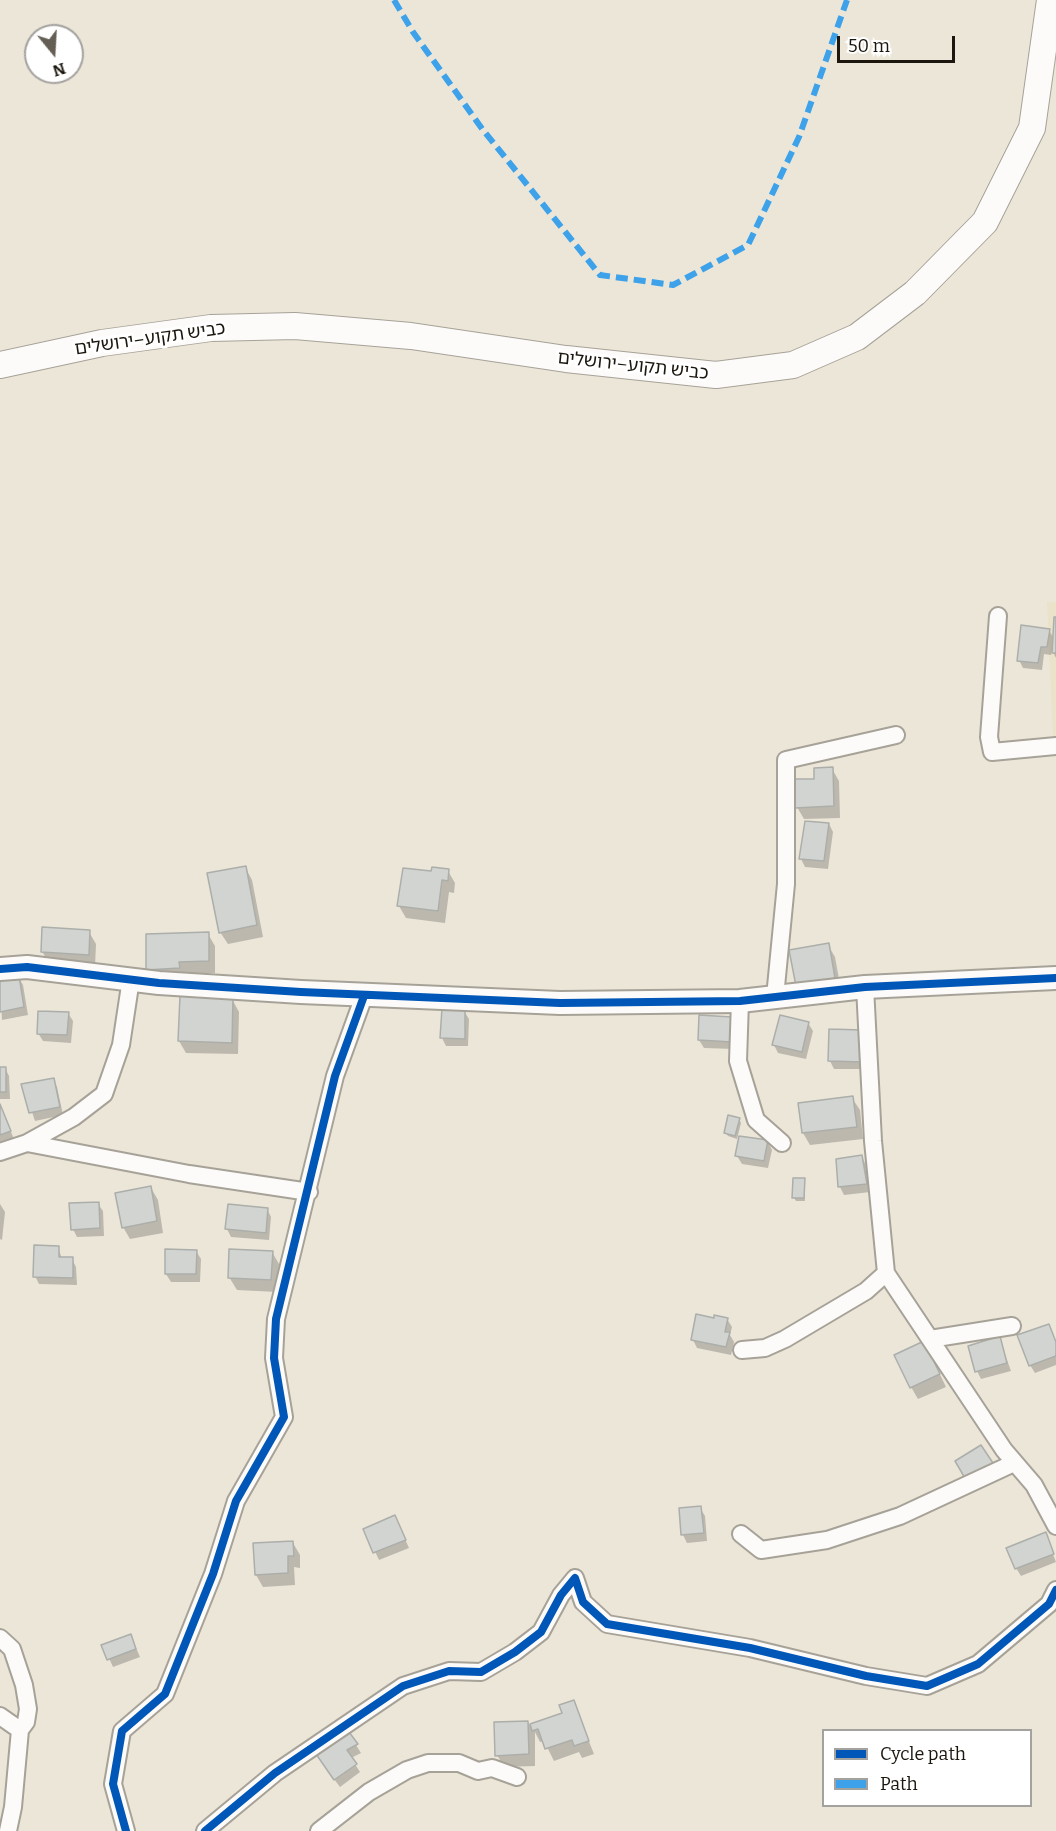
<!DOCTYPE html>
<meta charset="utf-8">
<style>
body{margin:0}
#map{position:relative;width:1056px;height:1831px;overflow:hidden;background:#ece6d9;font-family:Bitter,serif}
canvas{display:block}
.legend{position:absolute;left:822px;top:1729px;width:210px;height:78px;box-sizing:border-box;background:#fff;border:2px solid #a4a29f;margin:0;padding:8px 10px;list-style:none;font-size:18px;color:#1b170e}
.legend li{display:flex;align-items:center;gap:12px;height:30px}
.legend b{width:30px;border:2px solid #a4a29f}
.north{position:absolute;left:24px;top:24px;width:60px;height:60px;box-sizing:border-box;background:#fff;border:2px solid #a4a29f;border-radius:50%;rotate:162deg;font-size:16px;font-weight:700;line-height:24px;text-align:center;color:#1b170e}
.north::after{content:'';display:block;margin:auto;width:21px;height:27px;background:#645f55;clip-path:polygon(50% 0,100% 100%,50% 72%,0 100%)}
.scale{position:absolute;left:837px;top:36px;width:118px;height:27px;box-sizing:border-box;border:3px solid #1b170e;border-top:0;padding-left:8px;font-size:18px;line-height:21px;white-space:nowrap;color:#1b170e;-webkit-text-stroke:4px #fff;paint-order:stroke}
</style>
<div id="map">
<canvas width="1056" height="1831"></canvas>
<ul class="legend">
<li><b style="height:8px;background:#0057b8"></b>Cycle path</li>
<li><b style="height:8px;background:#3da2e9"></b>Path</li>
</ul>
<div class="north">N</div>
<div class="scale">50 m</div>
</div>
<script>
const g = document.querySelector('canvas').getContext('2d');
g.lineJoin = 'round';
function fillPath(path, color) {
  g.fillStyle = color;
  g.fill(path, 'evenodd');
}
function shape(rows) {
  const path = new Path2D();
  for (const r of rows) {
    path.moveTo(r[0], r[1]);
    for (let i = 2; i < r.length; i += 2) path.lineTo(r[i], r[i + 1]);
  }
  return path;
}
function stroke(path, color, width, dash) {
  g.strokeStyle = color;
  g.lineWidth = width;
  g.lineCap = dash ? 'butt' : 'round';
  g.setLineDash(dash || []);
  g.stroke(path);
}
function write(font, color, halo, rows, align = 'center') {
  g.font = font + ' Bitter,"Noto Sans Hebrew",serif';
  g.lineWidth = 6;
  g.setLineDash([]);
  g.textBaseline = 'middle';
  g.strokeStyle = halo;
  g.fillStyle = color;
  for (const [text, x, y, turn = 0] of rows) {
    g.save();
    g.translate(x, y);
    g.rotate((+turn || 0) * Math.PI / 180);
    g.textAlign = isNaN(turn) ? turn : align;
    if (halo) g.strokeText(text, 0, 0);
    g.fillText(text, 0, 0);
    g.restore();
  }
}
fillPath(shape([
 [1047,602,1056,602,1056,735,1053,736]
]), '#ebe2ca');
fillPath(shape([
 [1056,619,1056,658,1052,650,1051,655,1044,654,1042,670,1023,668,1019,660,1049,630,1054,639],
 [832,769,839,781,840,818,804,819,797,807,815,780],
 [829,824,833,832,828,869,805,867,801,859],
 [245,867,252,880,263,937,228,944,220,932],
 [448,871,455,883,454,893,449,892,445,923,406,918,399,906,432,873],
 [89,932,96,944,95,967,49,964,42,951],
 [208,934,215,946,215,973,185,974,155,982,148,970],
 [828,945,835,957,841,990,804,997],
 [19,978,23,985,28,1015,2,1020,0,981],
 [232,999,239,1012,238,1054,186,1053,179,1041],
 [464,1011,469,1019,468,1046,446,1046,442,1038],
 [68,1013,73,1021,71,1043,43,1041,38,1033],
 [731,1018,735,1049,704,1048,699,1040],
 [808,1023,813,1031,806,1059,778,1053,774,1045],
 [861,1031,866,1069,834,1069,830,1061],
 [0,1068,5,1068,9,1076,10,1099,0,1099],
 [53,1079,57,1087,63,1115,35,1121,23,1085],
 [852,1098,860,1110,863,1139,810,1145,803,1133],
 [0,1106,14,1139,0,1144],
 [739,1119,741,1123,737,1139,728,1136,726,1133],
 [768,1142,772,1150,768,1168,742,1164,737,1156],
 [862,1157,866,1165,870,1192,844,1195,840,1187],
 [804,1179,805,1201,796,1201,794,1198],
 [151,1188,158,1200,163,1233,130,1239,123,1227],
 [0,1204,5,1212,2,1240,0,1239],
 [98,1204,103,1211,104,1236,77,1237,73,1229],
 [267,1209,271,1217,269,1240,231,1237,227,1229],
 [58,1247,62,1259,72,1259,76,1267,77,1285,39,1284,35,1276],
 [196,1251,201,1259,200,1282,171,1282,166,1274],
 [272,1252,279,1264,277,1292,237,1290,229,1277],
 [727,1319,732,1327,730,1335,734,1342,731,1355,697,1348,693,1340,716,1320],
 [1049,1325,1056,1341,1056,1365,1035,1373,1030,1365],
 [999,1338,1011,1371,981,1379,977,1371],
 [931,1356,946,1387,918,1399,911,1387],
 [700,1508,705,1516,707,1541,687,1543,683,1535],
 [395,1517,409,1548,379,1560,365,1530],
 [1045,1534,1056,1562,1021,1576,1016,1568],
 [293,1543,300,1555,300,1568,294,1567,295,1585,263,1587,256,1575],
 [131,1636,140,1657,113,1667,103,1645],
 [573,1702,594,1754,582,1758,579,1752,554,1761,544,1741,540,1742,535,1732,535,1766,504,1767,497,1755,528,1722,529,1725,564,1714],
 [349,1734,361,1753,351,1758,360,1772,340,1787,322,1763]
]), '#0003');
const building = shape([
 [1054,617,1056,617,1056,653,1052,653,1054,617],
 [1021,625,1050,629,1047,647,1041,647,1038,663,1017,661,1021,625],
 [833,767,834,806,795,808,795,779,814,779,814,768,833,767],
 [805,821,829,823,824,861,799,859,805,821],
 [246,866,257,925,219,933,207,873,246,866],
 [432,867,449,869,448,881,442,880,438,911,397,906,403,868,431,871,432,867],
 [42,927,90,930,89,955,41,952,42,927],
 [209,932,209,961,179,962,180,968,146,970,146,934,209,932],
 [829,943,835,978,796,986,789,950,829,943],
 [19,976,24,1007,0,1012,0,980,19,976],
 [180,996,233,998,232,1043,178,1041,180,996],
 [442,1008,465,1010,465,1039,440,1038,442,1008],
 [38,1011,69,1012,67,1035,37,1034,38,1011],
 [699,1015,732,1017,732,1042,698,1040,699,1015],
 [780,1015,809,1022,802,1052,772,1045,780,1015],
 [829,1029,862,1030,862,1062,828,1061,829,1029],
 [0,1067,6,1067,6,1092,0,1092,0,1067],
 [54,1078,60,1107,29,1113,21,1084,54,1078],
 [853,1096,857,1127,802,1133,798,1103,853,1096],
 [0,1104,11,1131,0,1135,0,1104],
 [728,1115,740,1118,735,1136,724,1133,728,1115],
 [739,1136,768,1140,764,1161,735,1156,739,1136],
 [862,1155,867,1184,838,1187,836,1159,862,1155],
 [793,1178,805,1178,804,1198,792,1198,793,1178],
 [151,1186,157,1221,122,1228,115,1193,151,1186],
 [99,1202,100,1228,71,1230,69,1203,99,1202],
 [228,1204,268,1208,266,1233,225,1229,228,1204],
 [34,1245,59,1246,59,1257,73,1257,73,1278,33,1277,34,1245],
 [165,1249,197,1250,196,1274,165,1274,165,1249],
 [229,1249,273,1251,271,1280,228,1278,229,1249],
 [696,1314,714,1318,714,1315,728,1318,725,1332,730,1332,726,1347,691,1340,696,1314],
 [1049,1324,1056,1342,1056,1356,1029,1366,1017,1335,1049,1324],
 [1000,1336,1007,1363,975,1372,968,1346,1000,1336],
 [924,1341,940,1374,910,1388,894,1355,924,1341],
 [981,1445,993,1463,966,1480,955,1461,981,1445],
 [701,1506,704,1533,681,1535,679,1508,701,1506],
 [395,1515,406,1540,373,1553,363,1529,395,1515],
 [1046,1532,1054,1554,1015,1569,1006,1548,1046,1532],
 [293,1541,294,1556,288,1556,288,1573,255,1575,253,1543,293,1541],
 [131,1634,136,1649,107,1660,101,1645,131,1634],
 [574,1700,589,1741,574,1746,572,1740,545,1749,538,1729,532,1731,530,1724,562,1713,559,1705,574,1700],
 [528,1721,529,1754,495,1756,494,1722,528,1721],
 [349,1732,358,1744,347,1750,357,1764,334,1780,316,1754,349,1732]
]);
fillPath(building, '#d1d4d0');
stroke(building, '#acaeaa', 1.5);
const street = shape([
 [998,616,989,737,992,752,1056,746],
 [865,987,873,1141,886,1273,1004,1450,1034,1485,1056,1526],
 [775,997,786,884,786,760,896,735],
 [740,1001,738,1061,756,1120,782,1143],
 [27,1143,189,1174,309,1192],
 [0,1152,27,1143,74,1117,104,1094,121,1045,131,979],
 [930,1339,1012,1326],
 [742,1350,765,1348,785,1339,866,1291,886,1273],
 [741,1534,761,1550,827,1540,900,1516,1014,1463],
 [0,1638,12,1649,24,1685,28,1709,26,1722,20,1730],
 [0,1716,20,1730,13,1807,8,1831],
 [126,1831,113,1784,122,1731,165,1694,213,1574,236,1501,284,1417,274,1358,276,1319,335,1076,364,996],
 [205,1831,275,1773,403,1686,449,1671,481,1672,515,1652,541,1632,561,1595,575,1578,583,1602,607,1624,750,1648,866,1676,927,1686,978,1664,1049,1604,1056,1590],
 [319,1831,369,1792,407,1770,428,1763,459,1763,478,1771,492,1768,517,1777]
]);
const secondary = shape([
 [0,969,27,967,159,983,301,992,560,1003,740,1001,865,987,1056,978]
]);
const primary = shape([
 [0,365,102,343,211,328,295,326,411,336,566,359,716,375,793,365,857,337,915,293,985,222,1032,128,1050,0]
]);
stroke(street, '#a7a298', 20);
stroke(secondary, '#a7a298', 26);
stroke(primary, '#a7a298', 28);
stroke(street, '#fcfbf9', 16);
stroke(secondary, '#fcfbf9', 22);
stroke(primary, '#fcfbf9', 26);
stroke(shape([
 [394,0,413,32,483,130,600,275,673,285,748,245,799,137,847,0]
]), '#3da2e9', 6, [12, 6]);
stroke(shape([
 [0,969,27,967,159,983,301,992,560,1003,740,1001,865,987,1056,978],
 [126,1831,113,1784,122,1731,165,1694,213,1574,236,1501,284,1417,274,1358,276,1319,335,1076,364,996],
 [205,1831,275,1773,403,1686,449,1671,481,1672,515,1652,541,1632,561,1595,575,1578,583,1602,607,1624,750,1648,866,1676,927,1686,978,1664,1049,1604,1056,1590]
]), '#0057b8', 8);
write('18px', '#1b170e', '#fff', [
 ["כביש תקוע–ירושלים",150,339,-8],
 ["כביש תקוע–ירושלים",633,366,6]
]);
</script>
